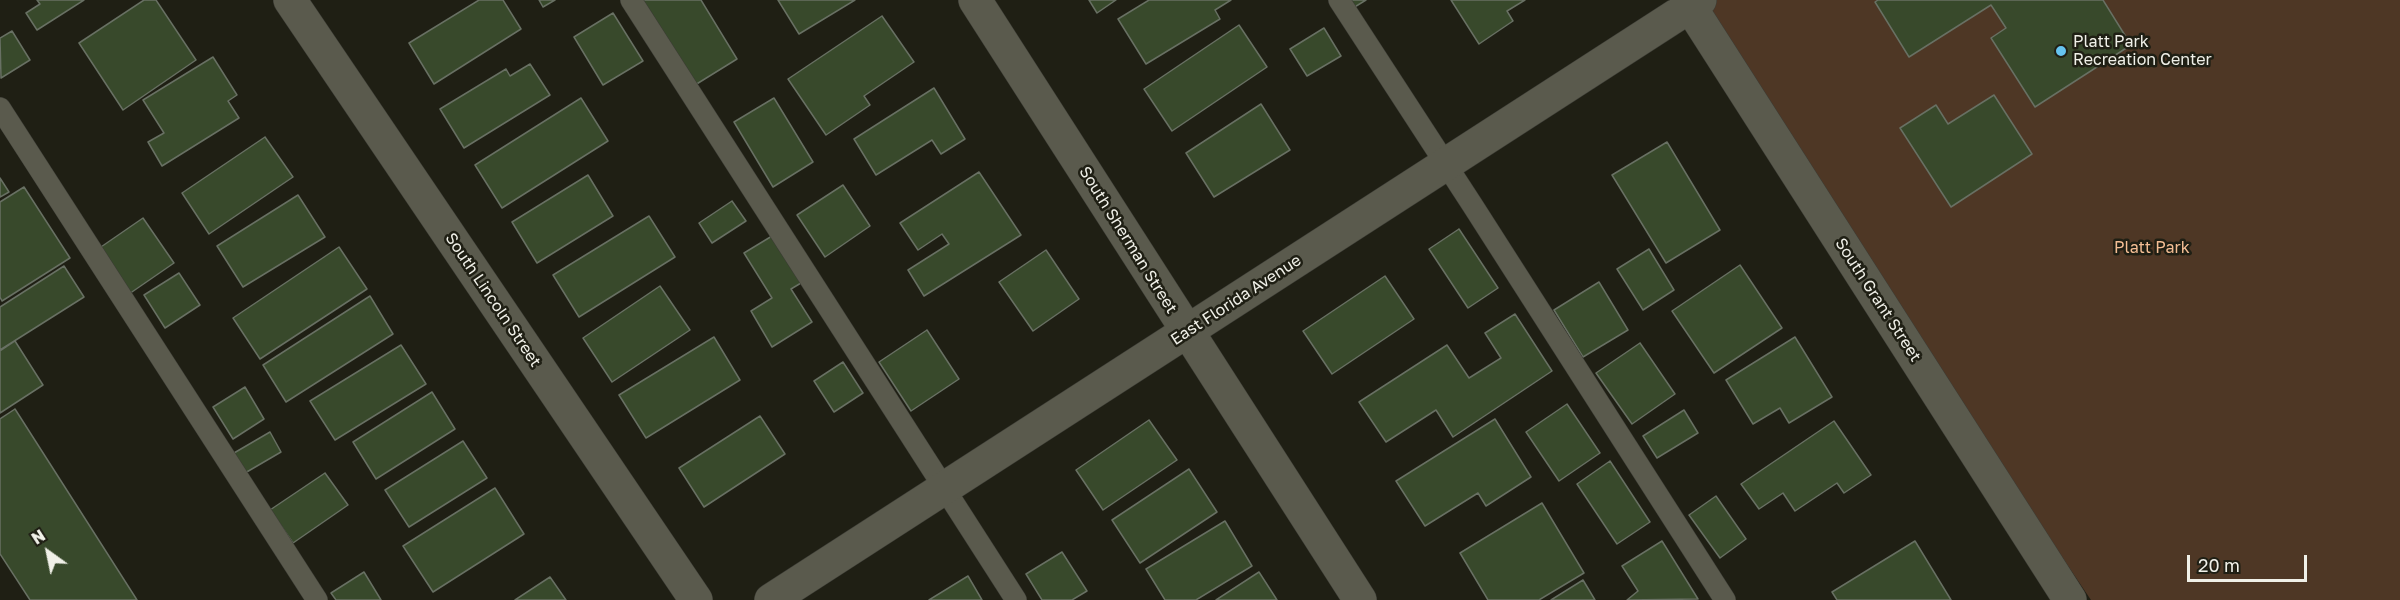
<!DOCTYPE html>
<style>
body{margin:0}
#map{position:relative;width:2400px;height:600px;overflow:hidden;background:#1f1f14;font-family:"Golos Text",sans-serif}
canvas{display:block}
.north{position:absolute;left:18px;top:522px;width:60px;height:60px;-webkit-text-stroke:4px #1f1f14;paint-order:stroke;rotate:327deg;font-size:16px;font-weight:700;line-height:24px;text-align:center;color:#f0f0e8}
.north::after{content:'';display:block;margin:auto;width:21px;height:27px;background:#f0f0e8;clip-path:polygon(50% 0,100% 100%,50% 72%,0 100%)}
.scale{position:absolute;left:2187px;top:555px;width:120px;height:27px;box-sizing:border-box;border:3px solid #f0f0e8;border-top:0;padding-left:8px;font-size:18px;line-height:21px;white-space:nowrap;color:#f0f0e8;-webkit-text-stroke:4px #1f1f14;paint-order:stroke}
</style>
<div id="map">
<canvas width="2400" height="600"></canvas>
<div class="north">N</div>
<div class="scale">20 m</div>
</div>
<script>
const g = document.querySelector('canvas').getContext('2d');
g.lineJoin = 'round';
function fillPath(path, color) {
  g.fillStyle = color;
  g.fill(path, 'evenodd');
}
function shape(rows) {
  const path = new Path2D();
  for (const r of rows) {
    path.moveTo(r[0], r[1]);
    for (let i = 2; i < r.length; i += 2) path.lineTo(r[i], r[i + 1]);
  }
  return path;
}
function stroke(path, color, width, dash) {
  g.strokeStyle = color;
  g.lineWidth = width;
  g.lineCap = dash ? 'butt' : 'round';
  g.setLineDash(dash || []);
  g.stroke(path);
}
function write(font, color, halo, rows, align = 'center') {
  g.font = font + ' "Golos Text",sans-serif';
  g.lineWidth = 5;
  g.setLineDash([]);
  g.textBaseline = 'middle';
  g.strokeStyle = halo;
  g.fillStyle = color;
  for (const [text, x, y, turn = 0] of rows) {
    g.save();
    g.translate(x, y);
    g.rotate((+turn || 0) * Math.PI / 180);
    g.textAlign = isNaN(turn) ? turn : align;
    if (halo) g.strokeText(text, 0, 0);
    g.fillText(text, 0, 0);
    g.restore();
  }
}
fillPath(shape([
 [1700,0,2400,0,2400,600,2091,600,1690,7]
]), '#4e3725');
const building = shape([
 [37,0,84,0,37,30,26,13,40,4,37,0],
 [144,0,156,0,196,60,123,110,79,43,144,0],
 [479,0,503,0,521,29,434,84,409,43,479,0],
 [539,0,555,0,543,7,539,0],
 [642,0,701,0,737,59,695,85,642,0],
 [778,0,855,0,799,34,778,0],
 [1089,0,1116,0,1097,13,1089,0],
 [1149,0,1231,0,1215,10,1220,19,1146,64,1118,19,1149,0],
 [1348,0,1366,0,1353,8,1348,0],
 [1451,0,1525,0,1507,11,1513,21,1479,44,1451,0],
 [1878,0,2103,0,2131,45,2035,107,1991,38,2006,28,1991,5,1909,57,1875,2,1878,0],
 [613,13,643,61,603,85,574,37,613,13],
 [882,16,914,62,864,96,870,105,826,135,788,79,882,16],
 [1239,25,1267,67,1172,131,1144,89,1239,25],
 [1324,28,1341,56,1307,76,1290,49,1324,28],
 [12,31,30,60,1,78,0,38,12,31],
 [213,57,237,95,228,101,239,118,162,166,148,142,164,133,143,100,213,57],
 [530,64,550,95,464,148,440,109,506,69,510,76,530,64],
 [934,88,965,139,941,154,932,140,876,175,854,139,934,88],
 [1994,95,2032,154,1951,207,1900,128,1936,105,1948,124,1994,95],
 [581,98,608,141,502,208,475,165,581,98],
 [774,98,813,162,773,187,734,122,774,98],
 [1261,104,1290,150,1214,197,1186,153,1261,104],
 [265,137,293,177,209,234,182,193,265,137],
 [1667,142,1720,230,1666,263,1612,175,1667,142],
 [979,172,1021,235,924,296,908,270,949,244,942,234,918,250,900,223,979,172],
 [588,175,613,216,537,263,512,222,588,175],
 [0,178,9,192,0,197,0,178],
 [843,185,870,226,825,257,797,215,843,185],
 [24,187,70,258,2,301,0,297,0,202,24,187],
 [298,195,325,237,243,287,217,246,298,195],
 [732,201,746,221,712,243,699,223,732,201],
 [649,216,675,257,579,317,553,275,649,216],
 [143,218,174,263,129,294,98,249,143,218],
 [1459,229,1498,288,1468,308,1429,249,1459,229],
 [772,236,801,283,791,289,812,322,772,347,751,311,772,298,744,253,772,236],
 [339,247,367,289,260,359,233,318,339,247],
 [1649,249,1674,290,1643,310,1617,269,1649,249],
 [1046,250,1079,299,1033,331,999,282,1046,250],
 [1740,265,1782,328,1714,373,1672,311,1740,265],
 [64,266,84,297,0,350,0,307,64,266],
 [179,273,200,305,165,328,144,295,179,273],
 [1385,276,1414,319,1332,374,1303,331,1385,276],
 [1599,282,1628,330,1583,357,1554,310,1599,282],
 [660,286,690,330,612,382,583,338,660,286],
 [370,296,393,334,286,402,263,365,370,296],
 [1515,314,1552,371,1453,437,1436,410,1386,442,1359,402,1447,345,1469,378,1501,358,1485,333,1515,314],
 [927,330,959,379,911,411,879,362,927,330],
 [714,337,740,380,646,438,619,395,714,337],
 [1795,337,1832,397,1789,423,1780,408,1753,424,1726,380,1795,337],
 [15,341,43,385,0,413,0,351,15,341],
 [1640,343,1675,394,1632,424,1596,373,1640,343],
 [401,345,426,384,335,440,310,401,401,345],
 [843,362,863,393,834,412,814,381,843,362],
 [245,387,264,419,233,439,213,407,245,387],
 [432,392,455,429,376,479,353,442,432,392],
 [1567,404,1600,453,1559,481,1526,432,1567,404],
 [15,409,137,600,30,600,0,554,0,419,15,409],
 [1684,410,1698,433,1657,458,1643,436,1684,410],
 [760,416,785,454,704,507,679,468,760,416],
 [1495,419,1531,477,1486,506,1478,493,1425,526,1396,481,1495,419],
 [1149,420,1177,460,1103,510,1076,470,1149,420],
 [1834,421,1871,475,1844,493,1837,483,1795,511,1783,493,1759,509,1741,484,1834,421],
 [270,432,281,452,245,473,234,453,270,432],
 [463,441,487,478,409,527,385,490,463,441],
 [1610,461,1650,522,1617,544,1577,484,1610,461],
 [1189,469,1217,512,1140,563,1112,520,1189,469],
 [325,473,348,505,293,543,270,510,325,473],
 [495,488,524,534,433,592,403,546,495,488],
 [1716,496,1746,539,1720,558,1689,515,1716,496],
 [1542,503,1584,573,1539,600,1488,600,1460,553,1542,503],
 [1225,521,1252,566,1196,600,1165,600,1146,569,1225,521],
 [1662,541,1698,599,1627,600,1638,591,1622,566,1662,541],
 [1915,541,1951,600,1837,600,1832,592,1915,541],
 [1062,552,1087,591,1072,600,1042,600,1026,574,1062,552],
 [364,572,381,600,336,600,331,593,364,572],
 [1259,572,1277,600,1216,600,1259,572],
 [968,576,982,600,929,600,968,576],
 [550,577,566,600,515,600,550,577],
 [1583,580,1595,600,1551,600,1583,580]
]);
fillPath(building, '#38492b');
stroke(building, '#687063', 1.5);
const service = shape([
 [631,0,1016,600],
 [1339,0,1473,206,1725,600],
 [0,108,317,600]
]);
const minor = shape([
 [290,0,696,600],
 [975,0,1360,600],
 [1686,0,2070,600],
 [771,600,1700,0]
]);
stroke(service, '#3c3c35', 22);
stroke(minor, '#3c3c35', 34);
stroke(service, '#5a5a4d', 21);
stroke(minor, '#5a5a4d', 33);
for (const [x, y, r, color] of [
 [2061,51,6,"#66c4ef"]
]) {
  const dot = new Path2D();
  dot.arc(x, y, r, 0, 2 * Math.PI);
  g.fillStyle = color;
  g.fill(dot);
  stroke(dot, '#1f1f14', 2);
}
write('16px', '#f0f0e8', '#1f1f14', [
 ["Platt Park",2073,42],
 ["Recreation Center",2073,60]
], 'left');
write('16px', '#f0f0e8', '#1f1f14', [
 ["South Sherman Street",1128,240,58],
 ["South Lincoln Street",493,300,56],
 ["East Florida Avenue",1236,300,-33],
 ["South Grant Street",1878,300,57]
]);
write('16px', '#f4be94', '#1f1f14', [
 ["Platt Park",2152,248]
]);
</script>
